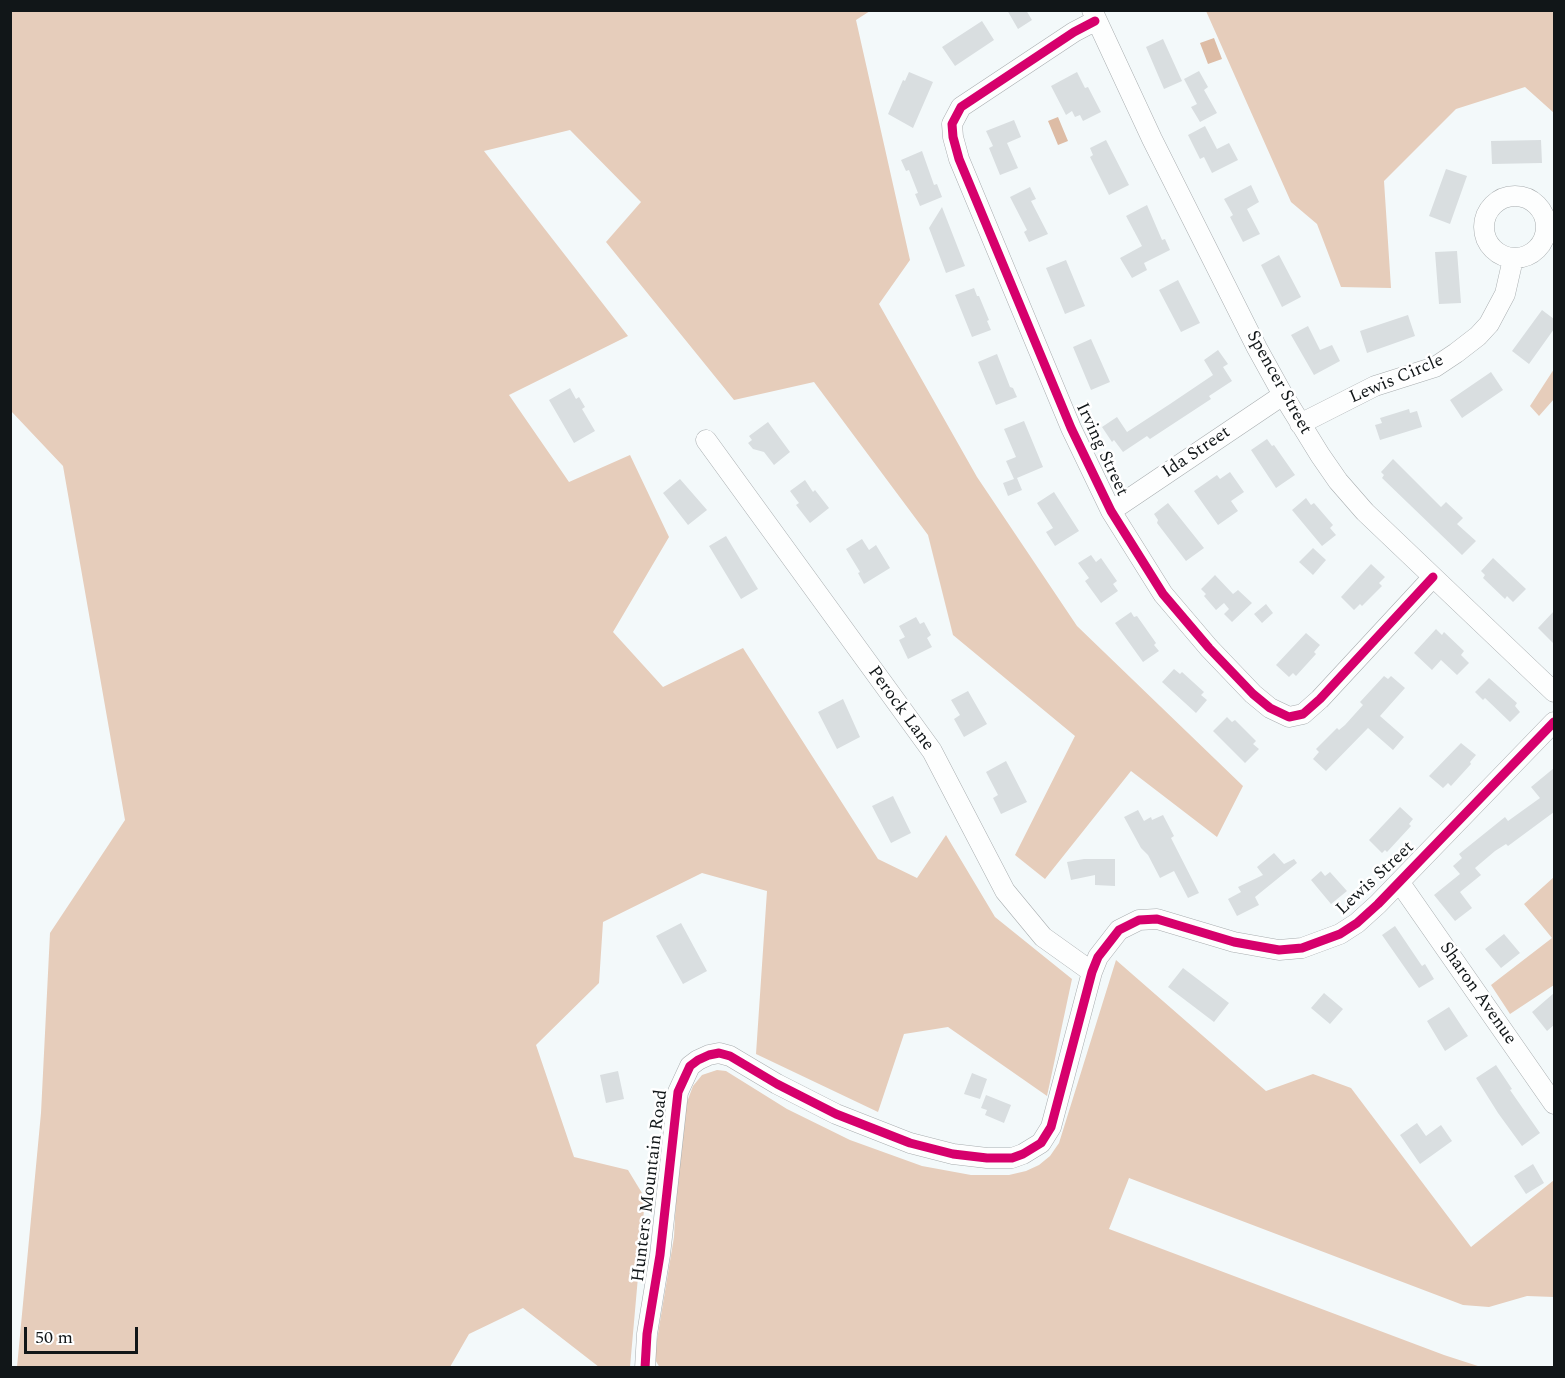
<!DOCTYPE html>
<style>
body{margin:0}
#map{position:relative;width:1565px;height:1378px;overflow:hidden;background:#f3f9fa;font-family:Spectral,serif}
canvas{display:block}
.frame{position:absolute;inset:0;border:12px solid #111618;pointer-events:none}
.scale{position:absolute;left:24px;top:1327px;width:114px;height:27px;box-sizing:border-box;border:3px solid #111618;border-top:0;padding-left:8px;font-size:18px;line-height:21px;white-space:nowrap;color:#111618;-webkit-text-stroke:4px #fff;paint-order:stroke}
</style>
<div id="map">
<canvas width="1565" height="1378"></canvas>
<div class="frame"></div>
<div class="scale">50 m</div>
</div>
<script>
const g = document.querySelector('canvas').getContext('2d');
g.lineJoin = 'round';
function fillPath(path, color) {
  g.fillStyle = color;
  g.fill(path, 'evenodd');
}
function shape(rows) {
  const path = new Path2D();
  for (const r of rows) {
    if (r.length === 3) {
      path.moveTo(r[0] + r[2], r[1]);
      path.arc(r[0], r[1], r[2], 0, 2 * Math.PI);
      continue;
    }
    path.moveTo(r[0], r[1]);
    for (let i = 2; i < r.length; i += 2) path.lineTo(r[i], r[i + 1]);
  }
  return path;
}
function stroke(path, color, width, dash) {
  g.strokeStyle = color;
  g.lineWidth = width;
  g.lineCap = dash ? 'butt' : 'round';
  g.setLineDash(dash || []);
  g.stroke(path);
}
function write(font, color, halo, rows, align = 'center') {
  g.font = font + ' Spectral,serif';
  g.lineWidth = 5;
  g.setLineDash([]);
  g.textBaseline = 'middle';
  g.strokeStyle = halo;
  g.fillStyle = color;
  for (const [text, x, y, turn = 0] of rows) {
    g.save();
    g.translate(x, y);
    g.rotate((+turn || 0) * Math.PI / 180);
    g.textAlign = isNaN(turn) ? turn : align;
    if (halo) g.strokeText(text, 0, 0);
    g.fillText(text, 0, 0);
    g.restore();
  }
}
fillPath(shape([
 [11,10,870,11,856,20,910,260,879,304,977,477,1077,626,1243,786,1217,837,1131,771,1045,879,1015,855,1075,736,953,635,928,535,814,382,734,400,606,242,641,202,570,130,484,151,628,336,509,395,569,482,630,455,669,537,613,632,663,687,743,648,878,859,917,878,946,835,995,917,1072,979,1047,1096,948,1027,904,1034,878,1112,756,1054,767,891,702,873,603,922,599,983,536,1045,574,1157,628,1170,645,1198,630,1367,599,1367,523,1308,469,1334,450,1367,17,1367,41,1113,50,933,125,820,63,466,11,411],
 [1206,11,1554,11,1554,113,1525,87,1456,109,1384,181,1391,288,1341,287,1317,224,1291,202],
 [1554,369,1554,399,1539,416,1530,406],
 [1554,877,1554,985,1510,1014,1491,985,1552,938,1524,904],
 [1116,960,1266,1091,1313,1074,1351,1088,1471,1247,1554,1180,1554,1297,1527,1296,1489,1307,1463,1305,1129,1178,1109,1229,1444,1355,1481,1367,660,1368,654,1358,674,1237,678,1159,687,1102,693,1086,702,1075,717,1070,726,1071,787,1109,850,1140,922,1166,971,1175,1009,1175,1026,1171,1039,1165,1050,1156,1059,1143]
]), '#e6cdbb');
fillPath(shape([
 [1214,38,1222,59,1208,64,1200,43],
 [1058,117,1068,141,1058,145,1048,121]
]), '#ddbca5');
fillPath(shape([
 [1007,10,1026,10,1032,20,1018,29],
 [982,21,994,40,955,66,942,47],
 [1163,39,1182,81,1164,89,1146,47],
 [1199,71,1208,87,1204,90,1217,113,1200,122,1191,107,1197,104,1184,79],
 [909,72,933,82,913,128,888,114,903,80,905,81],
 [1077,72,1085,88,1088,87,1101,112,1083,121,1080,115,1075,117,1072,111,1066,115,1051,86],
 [1014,120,1021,137,1007,143,1018,168,1000,175,989,148,993,146,986,131],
 [1205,126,1217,149,1229,143,1238,160,1212,173,1204,157,1200,159,1188,135],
 [1106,140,1129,185,1109,195,1090,157,1093,155,1090,148],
 [1541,140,1542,163,1492,164,1491,141],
 [922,151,934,185,937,184,942,197,920,206,915,194,918,193,909,170,906,171,901,160],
 [1446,169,1467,176,1450,224,1429,216],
 [1251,185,1259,202,1247,209,1260,234,1243,242,1230,217,1233,215,1224,199],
 [1030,187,1036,199,1031,201,1048,234,1029,242,1024,232,1027,230,1010,197],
 [1147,205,1162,240,1165,239,1170,250,1144,263,1147,270,1132,278,1120,258,1142,246,1126,216],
 [942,207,965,266,946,273,929,228],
 [1457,251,1461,303,1439,304,1435,252],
 [1279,255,1301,297,1282,307,1261,265],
 [1066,260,1085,306,1065,314,1046,268],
 [1178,280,1200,323,1181,332,1159,290],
 [974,288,977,296,979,296,989,320,987,321,991,330,972,337,955,295],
 [1542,310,1554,319,1554,329,1529,364,1512,351],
 [1408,315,1415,336,1367,353,1360,331],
 [1308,326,1320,350,1332,345,1340,361,1314,375,1291,335],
 [1091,339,1110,382,1091,390,1073,347],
 [1218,350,1228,364,1223,367,1232,381,1209,396,1211,399,1150,439,1147,436,1123,452,1114,440,1112,442,1102,427,1117,417,1127,432,1170,404,1213,375,1204,360],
 [997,354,1010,387,1013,388,1017,397,996,405,978,362],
 [1491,372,1503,390,1462,418,1450,400],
 [570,388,576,399,579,397,585,407,582,409,595,431,574,443,549,400],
 [1409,409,1410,413,1417,411,1422,427,1380,440,1375,425,1382,423,1380,418],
 [1024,421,1043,467,1017,478,1022,490,1008,496,1003,483,1014,479,1006,461,1016,457,1004,429],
 [768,422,790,452,774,465,764,452,753,449,748,443,752,440,749,436],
 [1267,439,1272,446,1274,445,1295,475,1276,488,1251,450],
 [1393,459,1441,507,1446,502,1463,518,1457,524,1476,541,1462,555,1382,478,1384,475,1381,472],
 [1230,472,1244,492,1231,501,1238,511,1218,525,1194,491,1217,475,1220,479],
 [680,479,707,510,688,525,663,493],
 [805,480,813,492,815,490,829,508,810,523,796,505,799,503,790,491],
 [1054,492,1079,531,1055,546,1046,532,1053,528,1037,503],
 [1306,498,1311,505,1314,503,1333,525,1330,528,1336,535,1322,546,1292,510],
 [1168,503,1204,548,1186,561,1157,523,1158,520,1154,514],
 [726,536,758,589,741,599,709,546],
 [862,539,869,550,876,545,890,568,864,584,858,573,860,572,846,549],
 [1313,548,1326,560,1313,575,1299,562],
 [1091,555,1096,562,1101,558,1117,581,1113,584,1118,591,1101,603,1085,581,1089,578,1078,563],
 [1493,558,1526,589,1513,602,1507,596,1505,599,1483,578,1485,575,1481,571],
 [1371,564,1385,577,1379,583,1382,586,1362,606,1360,604,1354,610,1341,597],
 [1215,575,1233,594,1238,590,1252,603,1232,622,1224,614,1229,609,1224,603,1216,610,1204,596,1206,594,1201,589],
 [1266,604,1273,613,1262,623,1254,614],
 [1554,611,1554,644,1538,628],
 [1131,612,1134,617,1137,616,1156,643,1154,645,1159,651,1143,662,1115,623],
 [916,617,920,624,924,622,931,635,927,638,932,647,908,659,899,640,905,637,899,626],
 [1436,629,1442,635,1444,632,1464,651,1461,655,1469,663,1457,675,1441,660,1432,670,1414,653],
 [1306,633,1320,645,1314,652,1316,654,1296,676,1293,673,1289,677,1276,665],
 [1174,669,1180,674,1182,672,1204,692,1201,695,1207,700,1196,713,1162,682],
 [1384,676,1388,679,1391,676,1405,688,1380,716,1404,737,1393,750,1368,728,1326,771,1313,759,1319,752,1316,749,1337,728,1339,730,1345,725,1363,705,1360,702],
 [1489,678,1517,703,1515,706,1520,712,1510,722,1485,698,1483,700,1475,692],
 [968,691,987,724,964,737,954,719,960,715,951,700],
 [843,699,860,737,837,749,818,712],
 [1227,717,1232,722,1235,720,1256,741,1253,744,1259,749,1245,763,1213,731],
 [1461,743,1476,755,1470,762,1471,764,1451,786,1448,783,1443,788,1429,776],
 [1006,761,1027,802,1001,814,993,798,998,795,986,772],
 [1554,768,1554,812,1508,846,1506,844,1495,851,1475,868,1481,875,1460,892,1472,908,1455,921,1434,895,1460,874,1453,866,1462,858,1459,854,1505,817,1508,821,1540,798,1531,787],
 [893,796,911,833,891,843,872,806],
 [1400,807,1413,819,1409,824,1411,826,1387,852,1385,850,1382,853,1369,840],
 [1138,810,1144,821,1151,817,1152,820,1163,815,1174,836,1171,838,1199,893,1188,898,1174,871,1160,878,1148,855,1141,848,1124,817],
 [1274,853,1284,864,1294,859,1297,863,1255,897,1259,905,1237,916,1228,899,1241,892,1238,887,1263,875,1257,867],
 [1084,859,1115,859,1115,886,1095,885,1095,875,1071,880,1067,862],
 [1321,871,1325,876,1330,872,1347,891,1331,904,1311,880],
 [681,923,707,971,683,984,656,936],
 [1395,926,1422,966,1425,964,1434,979,1419,988,1382,935],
 [1504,934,1520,953,1501,968,1485,949],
 [1183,968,1229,1003,1214,1022,1168,987],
 [1324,993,1343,1009,1330,1024,1311,1008],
 [1554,993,1554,1025,1547,1031,1532,1012],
 [1449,1007,1468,1036,1445,1051,1427,1021],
 [1496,1065,1512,1089,1510,1090,1540,1133,1522,1146,1498,1113,1476,1078],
 [618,1071,624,1099,606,1103,600,1075],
 [972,1073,987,1079,980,1099,964,1094],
 [986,1095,1011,1105,1004,1123,985,1115,987,1110,981,1108],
 [1417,1123,1426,1136,1441,1125,1452,1141,1420,1164,1400,1135],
 [1533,1164,1544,1183,1526,1194,1514,1176]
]), '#d9dee0');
const minor = shape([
 [1092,10,1152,139,1257,348,1283,395,1320,455,1338,481,1365,512,1554,692],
 [1095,21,1074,32,961,107,952,124,953,137,959,159,1071,428,1111,511,1163,594,1209,648,1253,694,1270,708,1289,717,1303,714,1320,699,1433,577],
 [1515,227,31],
 [1300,424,1375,386,1435,367,1456,353,1478,336,1489,324,1505,294,1513,259],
 [706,440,932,751,1005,891,1043,937,1092,972],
 [1111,511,1283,395],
 [1400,883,1554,1104],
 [645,1368,647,1334,660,1255,678,1092,690,1066,698,1060,709,1055,719,1053,730,1056,777,1084,836,1114,910,1143,953,1154,987,1158,1012,1158,1023,1154,1041,1143,1051,1127,1092,972,1098,957,1119,930,1139,920,1157,919,1234,942,1279,950,1302,948,1340,934,1357,923,1378,904,1554,722]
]);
stroke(minor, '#a8adaf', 21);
stroke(minor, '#fdfefe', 20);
stroke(shape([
 [1095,21,1074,32,961,107,952,124,953,137,959,159,1071,428,1111,511,1163,594,1209,648,1253,694,1270,708,1289,717,1303,714,1320,699,1433,577],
 [645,1368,647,1334,660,1255,678,1092,690,1066,698,1060,709,1055,719,1053,730,1056,777,1084,836,1114,910,1143,953,1154,987,1158,1012,1158,1023,1154,1041,1143,1051,1127,1092,972,1098,957,1119,930,1139,920,1157,919,1234,942,1279,950,1302,948,1340,934,1357,923,1378,904,1554,722]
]), '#d6006c', 9);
write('18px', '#111618', '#fff', [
 ["Lewis Circle",1397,380,-23],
 ["Spencer Street",1278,383,61],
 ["Irving Street",1101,450,65],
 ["Ida Street",1197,453,-34],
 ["Perock Lane",900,709,54],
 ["Lewis Street",1376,879,-43],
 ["Sharon Avenue",1477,994,55],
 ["Hunters Mountain Road",651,1186,-83]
]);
</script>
